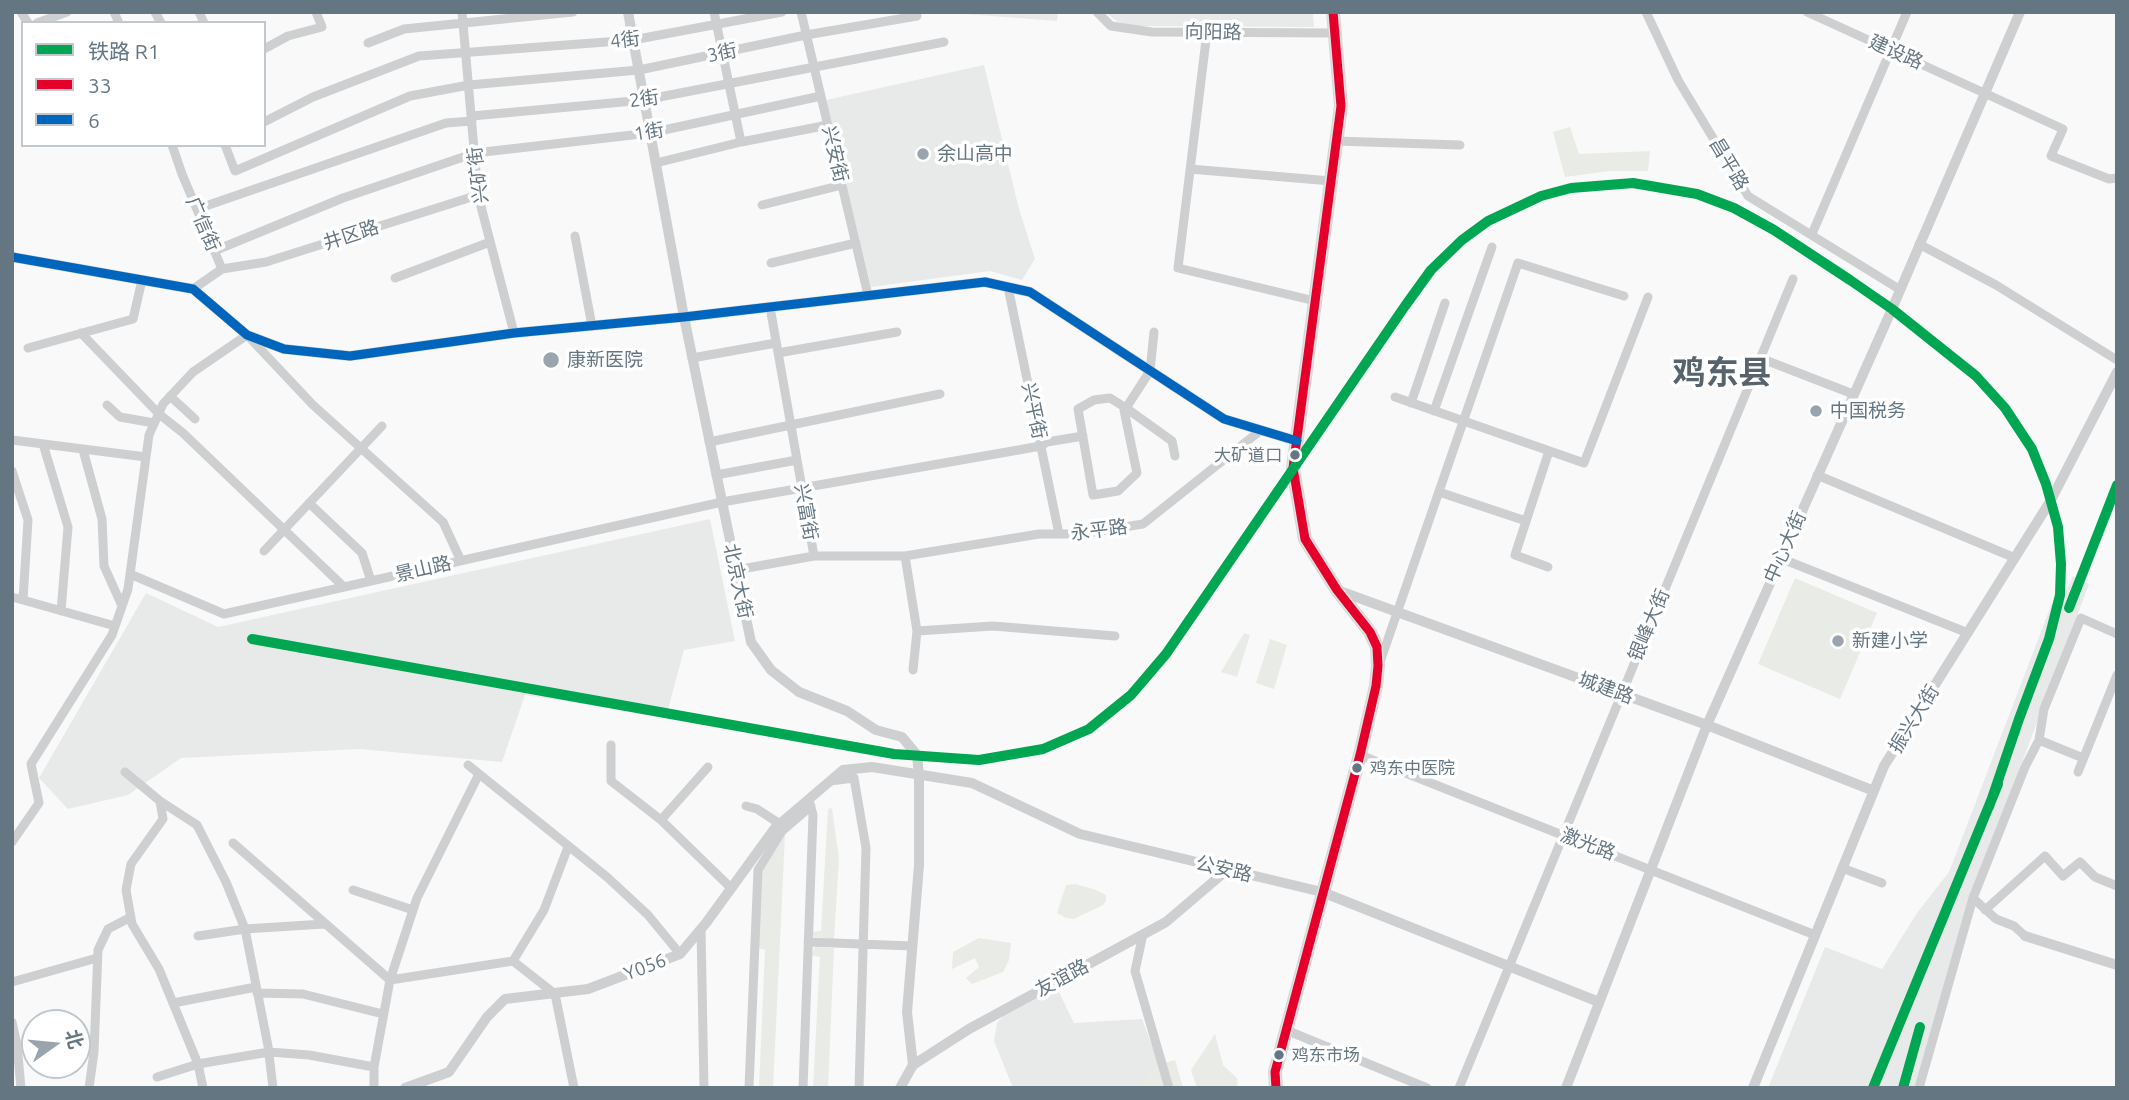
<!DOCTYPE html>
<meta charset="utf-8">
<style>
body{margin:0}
#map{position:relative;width:2129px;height:1100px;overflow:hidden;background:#f9f9f9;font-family:Ubuntu,"Noto Sans SC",sans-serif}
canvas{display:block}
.frame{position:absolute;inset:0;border:14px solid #657683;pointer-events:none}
.legend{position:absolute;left:21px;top:21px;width:245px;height:126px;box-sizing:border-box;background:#fff;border:2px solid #c1c8cd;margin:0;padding:9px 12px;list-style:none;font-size:21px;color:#657683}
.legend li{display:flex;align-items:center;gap:14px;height:35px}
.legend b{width:35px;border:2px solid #c1c8cd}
.north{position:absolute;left:21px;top:1009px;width:70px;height:70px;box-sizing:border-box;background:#fff;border:2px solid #c1c8cd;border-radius:50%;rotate:75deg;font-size:19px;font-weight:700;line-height:28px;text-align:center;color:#657683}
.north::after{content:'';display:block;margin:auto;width:24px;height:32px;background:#99a4ac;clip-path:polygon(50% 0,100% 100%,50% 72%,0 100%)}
</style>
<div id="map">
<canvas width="2129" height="1100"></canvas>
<div class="frame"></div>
<ul class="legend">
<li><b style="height:9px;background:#00a651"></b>铁路 R1</li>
<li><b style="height:9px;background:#e4002b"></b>33</li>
<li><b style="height:9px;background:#0065bd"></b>6</li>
</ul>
<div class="north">北</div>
</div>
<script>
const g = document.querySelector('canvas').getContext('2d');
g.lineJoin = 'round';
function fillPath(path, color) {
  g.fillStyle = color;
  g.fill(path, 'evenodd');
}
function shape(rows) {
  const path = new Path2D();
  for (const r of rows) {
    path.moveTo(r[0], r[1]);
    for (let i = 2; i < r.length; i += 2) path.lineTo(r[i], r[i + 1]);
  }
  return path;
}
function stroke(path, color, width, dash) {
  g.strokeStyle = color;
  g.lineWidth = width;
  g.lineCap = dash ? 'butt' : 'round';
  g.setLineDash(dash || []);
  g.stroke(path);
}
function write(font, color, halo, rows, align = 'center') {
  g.font = font + ' Ubuntu,"Noto Sans SC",sans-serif';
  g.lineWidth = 7;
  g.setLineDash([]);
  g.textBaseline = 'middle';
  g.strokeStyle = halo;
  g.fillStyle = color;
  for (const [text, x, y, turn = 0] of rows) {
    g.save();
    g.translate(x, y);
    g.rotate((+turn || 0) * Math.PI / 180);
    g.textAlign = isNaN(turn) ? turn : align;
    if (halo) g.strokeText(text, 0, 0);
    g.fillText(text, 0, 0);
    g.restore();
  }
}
fillPath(shape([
 [939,12,1058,12,1057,21],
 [1105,12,1313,12,1314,27,1134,26,1118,22],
 [984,65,1019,209,1035,259,1022,280,990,271,871,287,826,100],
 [710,519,735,641,684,650,666,717,525,695,502,762,359,749,181,758,128,795,68,809,39,778,146,593,218,627],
 [2073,576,2089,584,1961,925,1918,1088,1768,1088,1825,947,1882,969,1917,913,1949,872,2052,603,2064,596],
 [1056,986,1074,1023,1142,1019,1168,1088,1013,1088,994,1041,997,1023,1006,1013]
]), '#e8e9e9');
fillPath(shape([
 [1570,127,1579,154,1650,151,1648,171,1609,171,1565,177,1553,132],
 [1795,578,1877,613,1840,699,1758,664],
 [1244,633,1250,635,1237,677,1221,672],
 [1270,639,1287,645,1274,689,1256,683],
 [832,808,839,859,834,939,814,937,812,932,821,931,828,809],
 [785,834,773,1088,759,1088,765,950,757,948,760,870],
 [1075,884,1096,890,1106,895,1106,901,1103,905,1074,919,1066,918,1057,913,1066,885],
 [979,938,1011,943,1009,960,1003,972,972,984,966,978,979,967,975,958,952,969,953,952],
 [815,947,834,948,828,1088,813,1088,820,957,811,955],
 [1215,1034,1223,1065,1237,1078,1238,1088,1197,1088,1191,1070],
 [1175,1060,1183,1088,1131,1088,1144,1080,1154,1066]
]), '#e8ebe6');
const secondary = shape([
 [1276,1088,1275,1072,1360,755,1376,686,1378,666,1377,647,1370,632,1337,590,1305,539,1293,468,1341,106,1333,12]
]);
stroke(secondary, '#d5d6d7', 14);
stroke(shape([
 [21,12,28,23],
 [114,12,119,23],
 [155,12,161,23],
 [199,12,204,23],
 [462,12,478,195,514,333],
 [714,12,741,142],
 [801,12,868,295],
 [1097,12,1111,26,1152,32,1335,33],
 [1646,12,1678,80,1748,196,1899,289],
 [1807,12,2063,129,2051,156,2109,179,2117,178],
 [37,23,67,12],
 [1207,32,1178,268,1315,301],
 [368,43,404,29,573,12],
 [264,49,288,36,322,27,316,12],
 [472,116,644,100,944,42],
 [264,122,313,97,419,56,633,40,782,12],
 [1336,141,1460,145],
 [172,145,182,174,222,269,193,289],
 [225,145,235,171,410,96,469,85,639,70,806,35,917,16],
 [656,163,741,142,828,125],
 [1190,169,1331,181],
 [762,205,842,185],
 [197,209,446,123,472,121],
 [1812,234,1907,12],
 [575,236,592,326],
 [1919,244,1996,285,2117,360],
 [214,251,343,198,475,153,650,133,821,96],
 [771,263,856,243],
 [222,269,266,262,478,195],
 [395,278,490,242],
 [1008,287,1059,534],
 [770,307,814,556,905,556,917,631,913,670],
 [1154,332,1150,371,1126,408,1124,410,1137,473,1118,491,1093,495,1078,409,1094,400,1110,398,1126,408,1172,441,1175,456],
 [81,333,159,414,183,433,344,587],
 [28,348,133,319,142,280],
 [778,353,897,332],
 [692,358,776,343],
 [1760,358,1853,394],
 [170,396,195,419],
 [1395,397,1584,463,1648,297],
 [1411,403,1445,303],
 [107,405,120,417,154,423],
 [1434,411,1492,247],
 [12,440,146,457],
 [709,442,940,394],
 [43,444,68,527,61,611],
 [83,450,102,519,104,566,122,606],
 [12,471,28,520,23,600,115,626],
 [716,475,797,460],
 [1817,475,2015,558],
 [1439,492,1526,521],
 [309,503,362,553,371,581],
 [264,551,382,426],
 [905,556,1039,534,1081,534,1143,524,1261,430],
 [1780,558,1968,633],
 [1548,567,1515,555,1549,451],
 [736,570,814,556],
 [130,574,224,614,722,502,1041,446,1047,442,1083,436],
 [12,597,23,600],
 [917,631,993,626,1115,636],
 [1380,662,1518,263,1624,296],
 [2039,740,2083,758],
 [611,745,611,781,661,820,731,888],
 [1360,755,1815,935],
 [468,765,607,877,648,915,680,954],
 [125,772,160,801],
 [2078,772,2117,675],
 [479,774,417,898,390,980,513,961],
 [830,781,854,778,866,848,859,1088],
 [746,806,757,809,780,824],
 [661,820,708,767],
 [12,842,39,803,31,764,112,635,128,589,149,435,163,404,193,372,247,335,313,405,443,522,461,561],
 [233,843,390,980,374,1067,374,1088],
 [568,847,544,910,513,961,555,994,574,1088],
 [1842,868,1882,883],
 [353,890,413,910],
 [1985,910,2045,856,2063,876,2080,862,2095,877,2117,886],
 [701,929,704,1088],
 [1143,934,1135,971,1169,1088],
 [198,936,245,929,324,924],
 [2025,936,2014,926,1996,919,1973,898,2025,767,2039,740,2044,709,2081,618,2117,634],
 [808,942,912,946],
 [12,982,97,958],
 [257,993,303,994,383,1014],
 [173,1003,256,987],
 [12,1022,17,1045,21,1088],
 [1286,1030,1427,1088],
 [157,1077,198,1064,269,1052,309,1055,374,1067],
 [89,1088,94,1052,98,950,108,929,131,917],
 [203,1088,198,1064,159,969,132,924,126,890,131,864,163,819,160,801,197,825,226,882,245,929,268,1046,273,1088],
 [749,1088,758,870,782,831,811,806],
 [803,1088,813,815,810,804],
 [1459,1088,1793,279],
 [1919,1088,1973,898]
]), '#cecfd0', 9);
stroke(shape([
 [628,12,684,317,751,642,771,670,799,692,847,711,876,730,902,737,917,755,919,775,919,865,907,1012,913,1065],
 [12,257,193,289,247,335,284,349,350,356,514,333,684,317,985,282,1030,292,1224,419,1297,441],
 [1337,590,1707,725,1874,791],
 [2025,936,2117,965],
 [405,1088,449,1072,487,1017,505,999,588,989,680,954,706,923,775,828,843,770,872,767,972,783,1080,834,1322,892,1599,1002],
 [900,1088,913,1065,969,1029,1166,922,1227,870],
 [1566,1088,1707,725,1892,309,2020,12],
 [1753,1088,1884,766,2051,500,2117,372]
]), '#cecfd0', 10);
stroke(secondary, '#e1e2e2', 12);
stroke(shape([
 [1276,1088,1275,1072,1360,755,1376,686,1378,666,1377,647,1370,632,1337,590,1305,539,1293,468,1341,106,1333,12]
]), '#e4002b', 9);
stroke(shape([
 [12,257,193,289,247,335,284,349,350,356,514,333,684,317,985,282,1030,292,1224,419,1297,441]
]), '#0065bd', 9);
stroke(shape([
 [2069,608,2117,485],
 [252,639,894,754,979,760,1043,749,1089,729,1131,695,1166,654,1405,306,1431,270,1462,240,1488,221,1541,196,1571,188,1633,183,1697,194,1734,208,1774,230,1850,280,1892,309,1976,376,2005,408,2032,449,2046,484,2058,527,2061,564,2060,595,2049,639,2019,719,1989,807],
 [1873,1088,1998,784],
 [1903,1088,1920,1027]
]), '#00a651', 10);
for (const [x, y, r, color] of [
 [923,154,7,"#99a4ac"],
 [551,360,9,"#99a4ac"],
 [1816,411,7,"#99a4ac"],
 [1295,455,6,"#657683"],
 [1838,641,7,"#99a4ac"],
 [1357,768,6,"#657683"],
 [1279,1055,6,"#657683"]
]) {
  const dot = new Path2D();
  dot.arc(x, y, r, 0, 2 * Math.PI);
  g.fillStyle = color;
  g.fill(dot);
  stroke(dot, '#fff', 2.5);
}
write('17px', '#657683', '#fff', [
 ["大矿道口",1282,455,"right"],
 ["鸡东中医院",1370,768],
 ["鸡东市场",1292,1055]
], 'left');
write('19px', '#657683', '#fff', [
 ["向阳路",1213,32,1],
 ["4街",625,40,-7],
 ["建设路",1896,52,24],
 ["3街",722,53,-12],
 ["2街",644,99,-8],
 ["1街",649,132,-9],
 ["兴安街",835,154,77],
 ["昌平路",1729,164,59],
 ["兴矿街",478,175,-97],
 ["广信街",203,224,67],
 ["井区路",351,235,-18],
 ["兴平街",1034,411,78],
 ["兴富街",806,512,80],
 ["永平路",1099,530,-7],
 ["中心大街",1785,547,-66],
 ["景山路",423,569,-13],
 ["北京大街",738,581,78],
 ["银峰大街",1649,625,-67],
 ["城建路",1606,688,20],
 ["振兴大街",1914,719,-58],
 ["激光路",1588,844,21],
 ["公安路",1224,869,13],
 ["Y056",645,967,-21],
 ["友谊路",1062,978,-28]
]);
write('19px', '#657683', '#fff', [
 ["余山高中",937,154],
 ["康新医院",567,360],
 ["中国税务",1830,411],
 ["新建小学",1852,641]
], 'left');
write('bold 33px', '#57646e', '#fff', [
 ["鸡东县",1722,373]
]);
</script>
